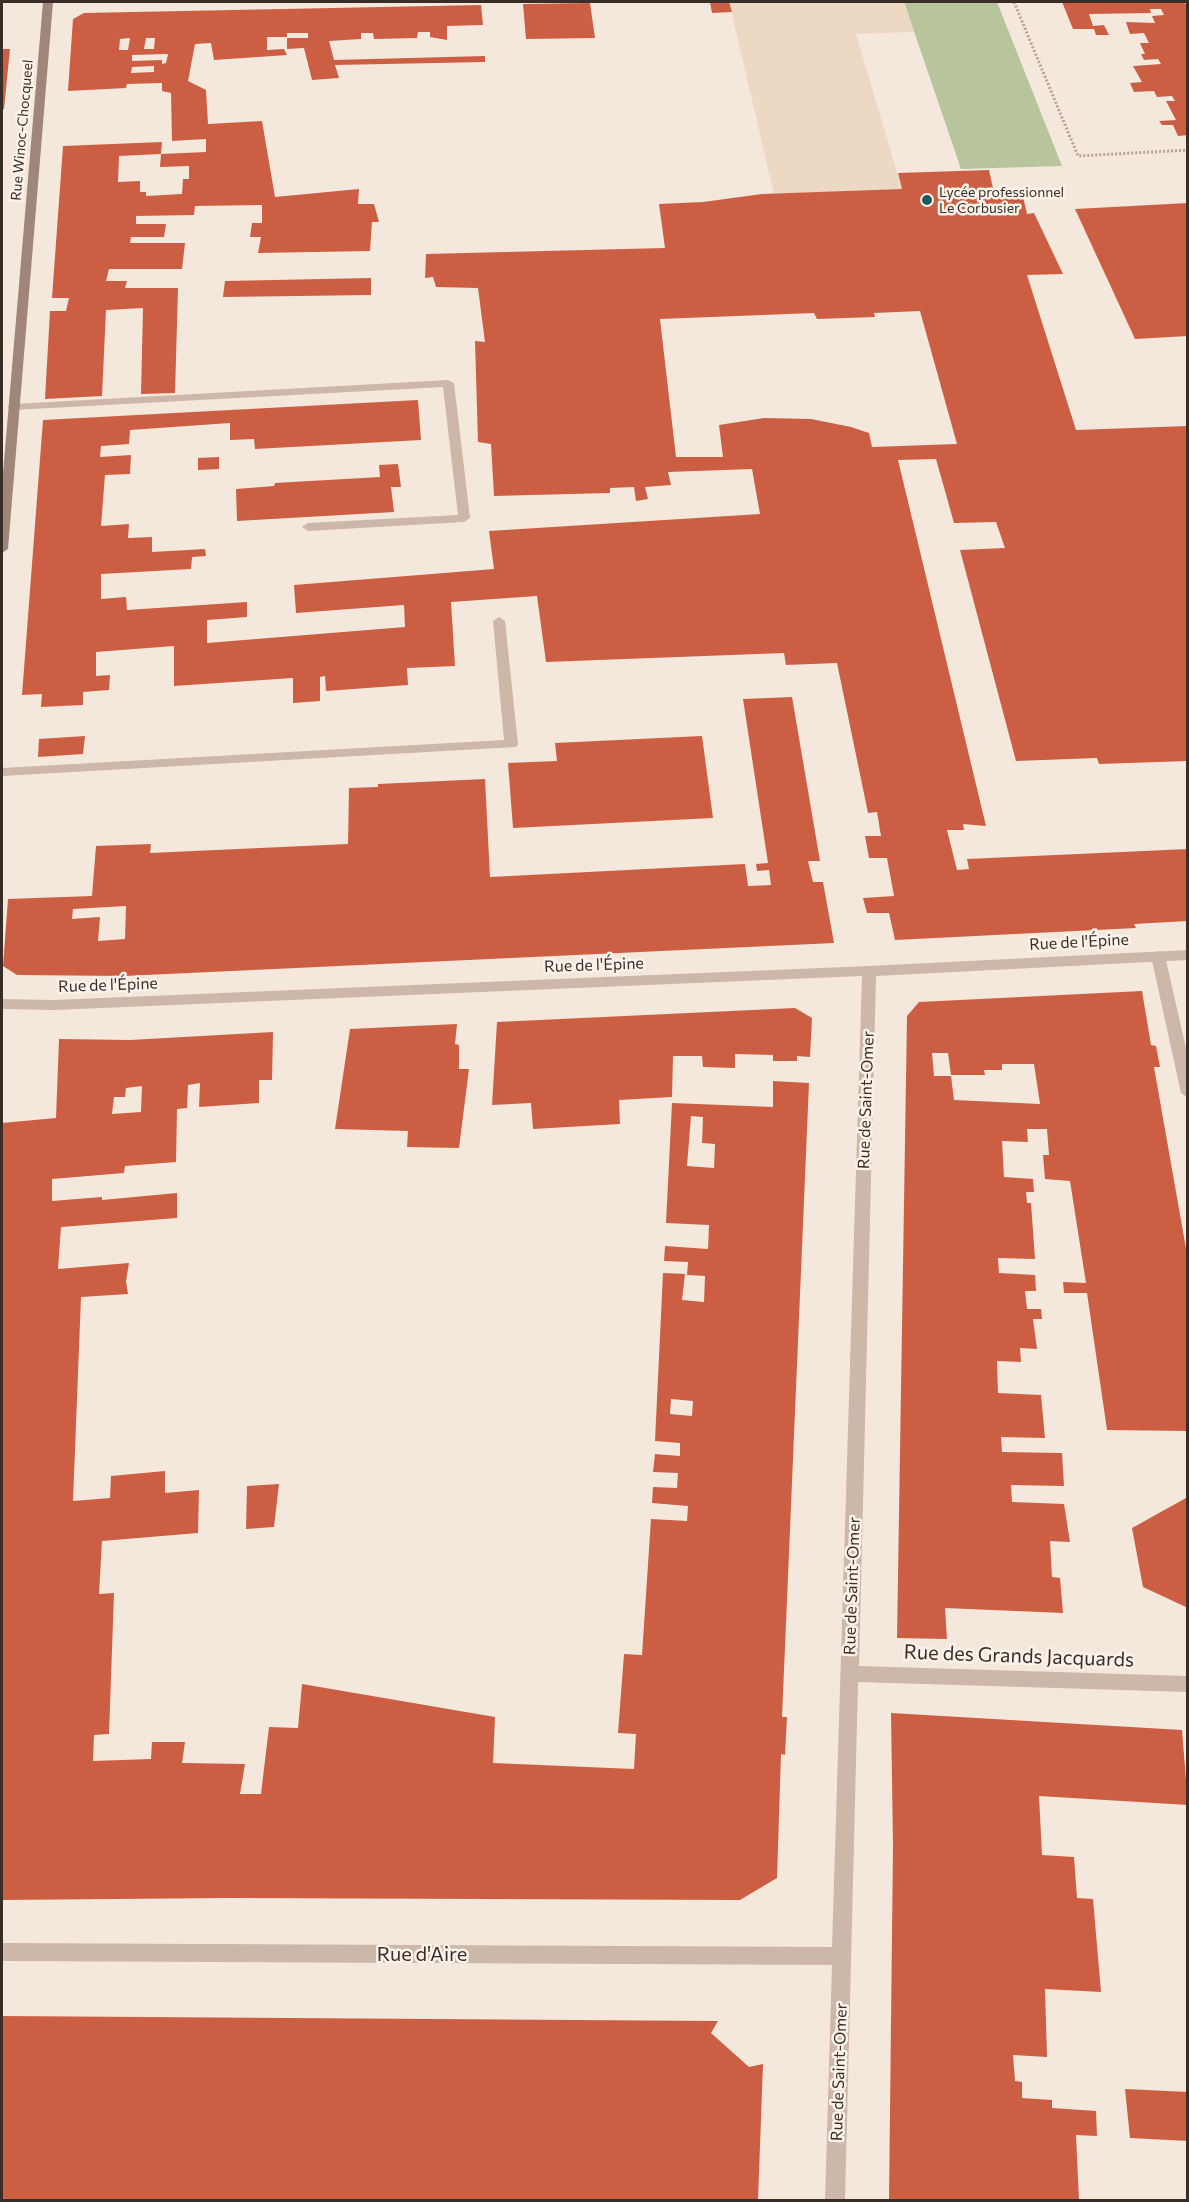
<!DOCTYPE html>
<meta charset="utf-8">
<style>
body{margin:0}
#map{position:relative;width:1189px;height:2202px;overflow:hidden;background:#f4e8dd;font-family:Commissioner,sans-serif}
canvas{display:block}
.frame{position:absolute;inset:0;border:3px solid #392d28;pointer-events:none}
</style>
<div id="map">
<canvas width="1189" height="2202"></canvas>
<div class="frame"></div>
</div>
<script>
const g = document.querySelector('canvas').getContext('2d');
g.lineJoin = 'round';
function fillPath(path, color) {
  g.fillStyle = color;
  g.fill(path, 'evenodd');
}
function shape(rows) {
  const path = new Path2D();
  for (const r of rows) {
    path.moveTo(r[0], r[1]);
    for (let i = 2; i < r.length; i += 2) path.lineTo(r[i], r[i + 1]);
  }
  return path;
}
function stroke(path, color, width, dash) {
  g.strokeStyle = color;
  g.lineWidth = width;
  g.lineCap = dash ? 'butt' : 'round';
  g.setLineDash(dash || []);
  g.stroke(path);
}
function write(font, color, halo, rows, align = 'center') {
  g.font = font + ' Commissioner,sans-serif';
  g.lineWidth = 5;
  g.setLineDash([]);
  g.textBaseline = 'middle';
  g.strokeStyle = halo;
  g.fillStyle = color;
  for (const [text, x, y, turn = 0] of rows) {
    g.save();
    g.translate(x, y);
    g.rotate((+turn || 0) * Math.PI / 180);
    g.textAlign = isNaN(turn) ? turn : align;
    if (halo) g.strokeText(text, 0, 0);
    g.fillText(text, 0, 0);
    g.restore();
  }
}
fillPath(shape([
 [904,2,997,2,1062,166,961,169]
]), '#b8c49c');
fillPath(shape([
 [729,2,904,2,914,32,856,34,902,189,774,194]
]), '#ecd8c3');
fillPath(shape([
 [710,2,729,2,732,12,712,13],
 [1062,2,1184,2,1188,7,1188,135,1178,136,1173,125,1162,125,1159,121,1176,120,1166,101,1175,101,1172,96,1157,97,1154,91,1134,92,1130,83,1142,82,1133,66,1161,64,1158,59,1144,60,1141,54,1145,54,1140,43,1149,43,1144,33,1130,34,1126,22,1155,23,1152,16,1164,15,1161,9,1150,9,1151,13,1089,14,1093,26,1104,25,1109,35,1096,35,1094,29,1073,29],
 [590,3,595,38,526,39,523,4],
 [481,5,483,25,447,26,447,40,430,37,430,32,418,32,417,38,374,39,373,33,361,33,361,39,329,41,334,60,485,56,485,62,335,65,339,78,312,80,304,48,287,49,287,38,308,38,308,33,287,33,287,37,267,37,267,50,284,49,287,55,214,60,211,43,195,44,188,81,206,90,208,124,262,121,275,197,359,189,358,204,374,204,379,222,372,222,370,251,258,253,261,237,250,237,252,223,262,223,262,205,195,206,194,215,136,216,136,224,166,224,164,237,131,237,130,243,185,243,182,269,109,269,106,281,127,281,125,288,178,288,175,393,141,394,143,308,106,310,102,396,45,399,50,311,66,311,69,298,52,298,63,146,162,142,161,154,119,156,118,182,140,181,140,192,146,192,146,196,182,194,183,179,189,179,189,166,160,167,161,154,206,152,206,139,172,141,171,93,162,91,162,83,127,84,126,88,68,91,73,19,84,13],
 [130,38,128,50,119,50,120,39],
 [146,38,155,38,154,49,144,49],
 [168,54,166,63,162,64,162,60,132,61,132,55],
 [154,66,154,72,131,73,132,67],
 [2,49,10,49,4,109,2,109],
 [989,170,994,193,1022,192,1027,214,1034,213,1063,274,1027,275,1076,430,1188,426,1188,761,1099,764,1097,758,1016,761,960,550,1005,548,996,522,954,523,936,459,898,460,986,826,963,824,964,830,947,830,957,870,969,869,967,859,1188,849,1188,921,1134,924,1136,928,895,940,889,913,867,913,863,898,894,896,887,858,869,858,865,836,881,836,877,812,868,813,837,663,786,665,784,653,546,662,537,596,451,602,455,666,407,668,408,685,326,691,325,676,320,677,320,701,293,703,293,678,174,686,174,646,96,652,96,676,110,675,109,690,83,692,83,705,41,707,42,694,22,695,43,420,418,400,421,440,255,449,254,439,230,440,230,423,130,430,129,444,101,446,100,457,131,455,130,474,105,475,101,526,129,524,128,538,152,537,152,552,205,549,206,556,192,557,191,569,101,574,101,599,126,597,127,610,247,602,247,617,207,620,207,643,405,627,404,605,296,613,294,585,494,569,489,531,760,514,752,469,668,472,671,485,645,487,648,499,636,501,634,487,610,488,610,493,494,496,491,444,478,442,475,341,485,342,478,288,436,287,433,277,425,278,426,254,665,248,659,204,703,202,762,194,902,189,898,173],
 [920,311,957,444,872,447,869,433,851,427,811,419,764,418,719,425,723,457,676,457,660,319,814,313,817,319,875,317,874,313],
 [1188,203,1188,336,1135,339,1075,209],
 [371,278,371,295,223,297,225,281],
 [219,457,219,469,198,470,198,458],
 [398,464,401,487,391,487,394,512,237,521,236,489,274,486,275,483,380,477,379,465],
 [792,697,820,861,808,861,813,882,823,882,834,943,124,976,17,975,3,966,8,899,92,896,96,846,151,844,150,853,348,844,349,788,378,787,378,784,485,779,490,877,745,864,748,886,771,885,769,870,757,871,756,864,768,863,743,699],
 [126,906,125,939,98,941,100,917,72,919,73,909],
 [85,736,83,754,38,757,39,739],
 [702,736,713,818,513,828,508,763,557,761,555,743],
 [1142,991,1151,1045,1156,1046,1160,1067,1154,1067,1188,1260,1188,1431,1107,1430,1087,1293,1064,1293,1063,1282,1086,1283,1070,1181,1045,1179,1043,1155,1049,1155,1047,1129,1027,1129,1028,1142,1002,1141,1004,1177,1033,1179,1034,1192,1026,1192,1027,1203,1031,1203,1035,1259,998,1258,999,1273,1035,1275,1036,1291,1025,1291,1027,1309,1041,1309,1042,1319,1033,1319,1037,1349,1020,1348,1021,1362,997,1361,998,1393,1041,1395,1045,1438,1001,1437,1002,1452,1062,1453,1064,1486,1011,1485,1012,1502,1064,1504,1070,1542,1050,1541,1052,1577,1060,1578,1063,1613,945,1608,947,1639,897,1638,907,1016,919,1002],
 [932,1053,948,1053,951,1075,985,1075,984,1070,1002,1070,1002,1064,1034,1064,1040,1104,954,1100,951,1076,934,1076],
 [795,1008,812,1018,810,1057,797,1056,797,1061,773,1061,773,1055,735,1054,735,1068,703,1067,702,1056,673,1056,672,1097,619,1100,620,1124,533,1129,531,1103,492,1105,497,1022],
 [457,1024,455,1044,459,1045,459,1069,469,1069,459,1148,407,1147,408,1131,335,1129,350,1029],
 [273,1032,272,1080,259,1080,259,1103,199,1107,200,1083,188,1085,187,1108,177,1109,176,1162,125,1166,124,1173,52,1179,52,1201,102,1197,102,1200,177,1193,177,1218,61,1227,58,1269,129,1263,126,1281,128,1294,81,1297,73,1501,110,1498,111,1476,165,1471,165,1493,199,1490,198,1533,102,1541,99,1594,114,1593,109,1734,94,1735,93,1761,151,1759,152,1742,185,1742,182,1763,245,1764,240,1794,261,1794,269,1727,298,1728,302,1684,495,1717,493,1763,634,1769,636,1734,618,1733,624,1654,642,1655,651,1519,687,1521,688,1506,652,1503,653,1487,677,1488,678,1473,653,1472,655,1454,680,1456,680,1443,655,1441,663,1273,685,1274,682,1300,704,1302,705,1276,687,1275,688,1262,664,1261,665,1246,708,1249,709,1225,666,1223,672,1103,773,1107,773,1081,809,1083,782,1717,787,1717,785,1755,781,1754,777,1878,740,1900,227,1898,2,1900,2,1123,56,1118,59,1039,130,1040],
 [142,1086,141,1112,112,1114,114,1097,125,1097,126,1088],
 [691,1116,703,1117,702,1143,715,1144,714,1168,687,1166],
 [671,1399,693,1401,692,1416,670,1414],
 [279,1484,274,1527,246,1529,247,1486],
 [1186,1498,1188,1499,1188,1608,1143,1587,1132,1528],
 [891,1713,1182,1730,1188,1805,1039,1796,1042,1855,1074,1857,1077,1898,1093,1899,1101,1992,1045,1989,1047,2057,1013,2055,1015,2081,1022,2082,1022,2098,1052,2100,1052,2108,1096,2111,1097,2136,1076,2135,1079,2200,889,2200,893,1846],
 [2,2016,718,2021,711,2033,749,2067,763,2064,758,2200,2,2200],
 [1125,2089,1188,2092,1188,2141,1130,2138]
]), '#cc5f43');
stroke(shape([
 [1014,2,1078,156,1188,150]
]), '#b8a192', 3, [2, 2]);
fillPath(shape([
 [448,380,454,383,470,518,464,522,308,531,302,527,308,523,458,515,443,387,13,410,7,407,13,404,448,380],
 [499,617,505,621,518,744,516,747,2,776,2,768,504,740,493,621,499,617],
 [1158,951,1165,956,1188,1057,1188,1098,1181,1093,1151,956,1158,951]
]), '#cdb7a8');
fillPath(shape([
 [1188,950,1188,960,876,976,859,1666,1188,1676,1188,1692,858,1682,845,2200,825,2200,832,1965,2,1961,2,1943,832,1947,862,976,54,1010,2,1009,2,999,54,1000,869,966,1188,950]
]), '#cdb7a8');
fillPath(shape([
 [43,2,53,2,8,549,2,553,2,485,43,2]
]), '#a08679');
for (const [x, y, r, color] of [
 [927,200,6,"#1c5b5d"]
]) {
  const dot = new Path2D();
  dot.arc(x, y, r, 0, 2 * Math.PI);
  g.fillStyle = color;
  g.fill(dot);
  stroke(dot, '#fbf2ea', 2);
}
write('14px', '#392d28', '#fbf2ea', [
 ["Rue Winoc-Chocqueel",22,130,-85]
]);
write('14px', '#392d28', '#fbf2ea', [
 ["Lycée professionnel",939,192],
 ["Le Corbusier",939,208]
], 'left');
write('16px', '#392d28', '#fbf2ea', [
 ["Rue de l'Épine",1079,942,-3],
 ["Rue de l'Épine",594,965,-2],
 ["Rue de l'Épine",108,985,-2],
 ["Rue de Saint-Omer",866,1100,-88],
 ["Rue de Saint-Omer",852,1586,-88],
 ["Rue de Saint-Omer",839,2072,-88]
]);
write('20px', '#392d28', '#fbf2ea', [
 ["Rue des Grands Jacquards",1019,1656,2],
 ["Rue d'Aire",422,1954]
]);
</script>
